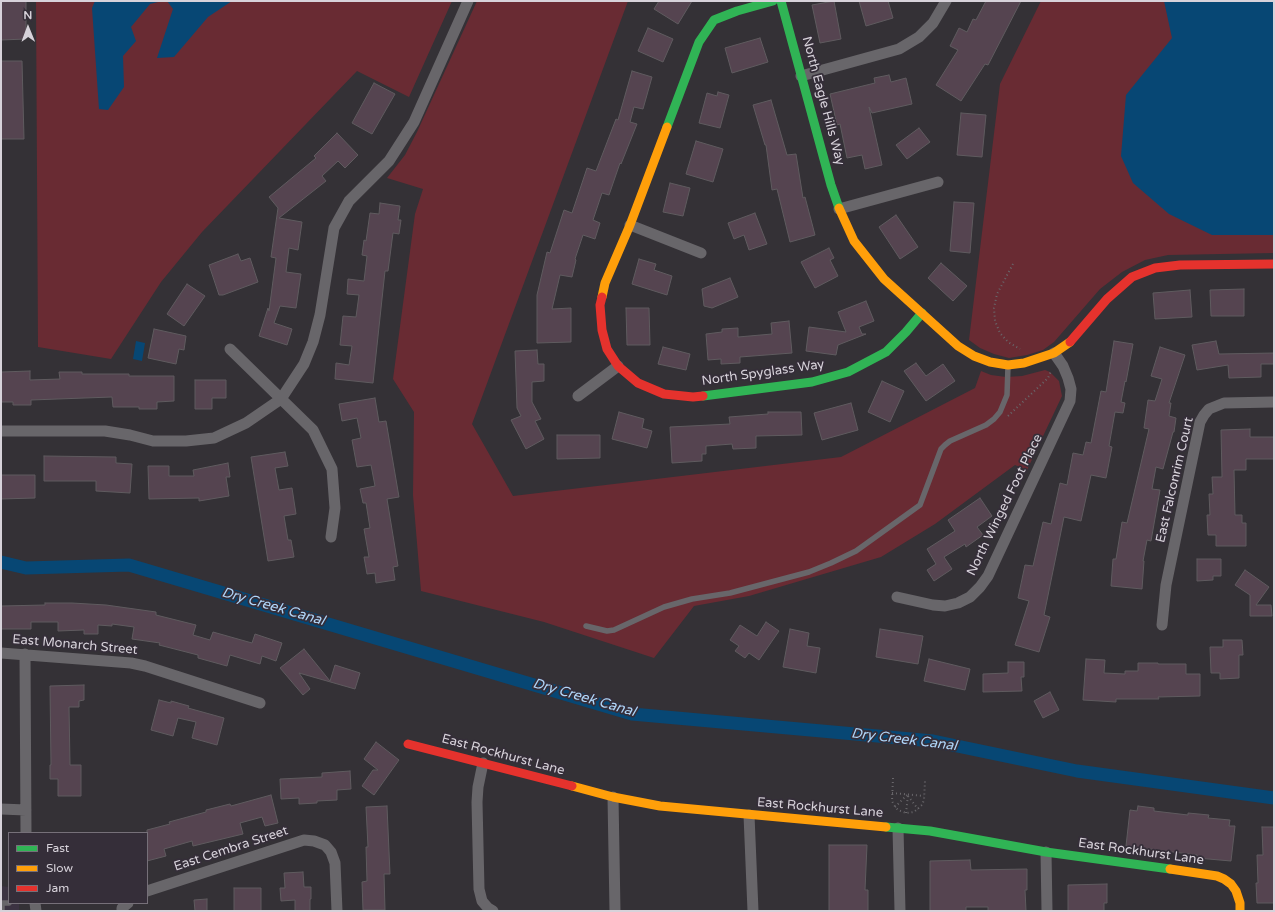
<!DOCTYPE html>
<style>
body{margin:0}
#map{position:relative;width:1275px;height:912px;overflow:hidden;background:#343136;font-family:"Varela Round",sans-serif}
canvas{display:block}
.frame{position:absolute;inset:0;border:2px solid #d7d2da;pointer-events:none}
.legend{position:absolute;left:8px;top:832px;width:140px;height:72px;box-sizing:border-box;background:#352e39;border:1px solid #767079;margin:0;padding:5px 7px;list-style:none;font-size:12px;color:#d7d2da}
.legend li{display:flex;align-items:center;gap:8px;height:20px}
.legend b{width:20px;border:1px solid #767079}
.north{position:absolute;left:8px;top:8px;width:40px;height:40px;-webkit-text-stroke:3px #352e39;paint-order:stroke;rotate:359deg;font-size:11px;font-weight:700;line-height:16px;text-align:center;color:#d7d2da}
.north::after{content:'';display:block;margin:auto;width:14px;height:18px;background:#d7d2da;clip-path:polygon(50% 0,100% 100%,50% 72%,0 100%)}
</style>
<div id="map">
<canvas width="1275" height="912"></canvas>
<div class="frame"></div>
<ul class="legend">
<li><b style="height:5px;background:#30b455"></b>Fast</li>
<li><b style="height:5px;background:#ff9f0a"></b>Slow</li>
<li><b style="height:5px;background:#e5322d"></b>Jam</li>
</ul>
<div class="north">N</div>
</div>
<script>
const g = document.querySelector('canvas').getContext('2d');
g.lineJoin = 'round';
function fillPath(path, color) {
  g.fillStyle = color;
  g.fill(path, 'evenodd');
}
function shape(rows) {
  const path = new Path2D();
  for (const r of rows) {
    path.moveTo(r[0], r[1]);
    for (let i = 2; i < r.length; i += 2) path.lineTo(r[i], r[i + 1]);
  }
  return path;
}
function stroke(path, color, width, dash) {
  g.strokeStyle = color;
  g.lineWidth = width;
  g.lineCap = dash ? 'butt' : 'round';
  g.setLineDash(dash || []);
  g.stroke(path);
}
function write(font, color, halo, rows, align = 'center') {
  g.font = font + ' "Varela Round",sans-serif';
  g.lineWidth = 3.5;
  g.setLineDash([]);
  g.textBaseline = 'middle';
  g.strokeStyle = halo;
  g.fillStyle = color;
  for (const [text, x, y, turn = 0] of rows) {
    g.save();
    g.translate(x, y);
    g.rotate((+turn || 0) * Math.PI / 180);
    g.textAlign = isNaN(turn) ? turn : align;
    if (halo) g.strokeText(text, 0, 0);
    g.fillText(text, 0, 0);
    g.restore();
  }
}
fillPath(shape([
 [1,886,9,887,9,903,19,903,19,911,1,911]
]), '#3c3342');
fillPath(shape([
 [36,1,452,1,409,97,357,71,202,232,161,282,111,359,38,347],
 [477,1,628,1,472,424,513,496,841,457,975,388,981,371,991,375,1006,377,1022,376,1045,370,1050,372,1059,381,1062,396,1027,470,1015,465,935,524,881,557,749,596,694,606,654,658,544,622,421,591,413,495,414,412,393,379,415,214,423,189,387,178,405,155,417,132],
 [1041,1,1274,1,1274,253,1168,255,1145,260,1122,272,1100,289,1054,342,1043,350,1027,355,1009,358,994,354,980,348,969,340,1000,84]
]), '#692b33');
fillPath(shape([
 [95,1,162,1,150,4,131,27,136,41,123,56,124,87,108,110,99,109,92,8],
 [167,1,232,1,208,17,174,57,157,58,173,9],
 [1164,1,1274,1,1274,235,1212,235,1169,214,1133,183,1121,156,1126,95,1172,38],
 [136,341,145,343,142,361,133,359]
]), '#074774');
stroke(shape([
 [1,562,26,568,129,565,632,714,933,741,1077,771,1274,798]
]), '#074774', 13);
const building = shape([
 [1,1,26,1,26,39,1,40,1,1],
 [659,1,692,1,678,24,654,9,659,1],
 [834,1,841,39,820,43,812,5,834,1],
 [859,1,888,1,893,18,866,26,859,1],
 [986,1,1021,1,988,65,985,64,961,101,936,85,958,50,950,46,959,28,967,32,973,19,976,20,986,1],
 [648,28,673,39,663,62,638,51,648,28],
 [760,38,768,62,732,73,725,48,760,38],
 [1,61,22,61,24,139,1,139,1,61],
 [632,71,652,77,643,109,634,107,630,122,637,124,621,164,620,163,609,195,602,193,593,220,600,223,595,239,583,235,575,259,576,260,572,277,560,275,552,309,571,308,571,342,537,343,537,295,547,252,550,253,564,210,572,213,587,168,596,171,616,119,618,120,632,71],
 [889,75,891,82,906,78,912,104,872,113,869,107,882,165,865,169,862,155,847,158,840,124,837,125,830,94,875,83,874,78,889,75],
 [374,83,395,94,372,134,352,123,374,83],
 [718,92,729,95,720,128,699,123,707,93,717,96,718,92],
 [771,100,787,155,796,154,803,198,805,197,815,235,790,242,777,189,772,190,766,145,765,145,753,105,771,100],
 [961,113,986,115,982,157,957,155,961,113],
 [919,128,930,142,907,159,896,145,919,128],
 [337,133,358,155,345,168,338,161,322,176,326,181,279,218,302,222,298,250,289,248,286,272,301,274,296,308,280,306,274,323,292,329,287,345,259,336,268,308,269,311,276,258,271,257,278,208,269,197,316,158,314,156,337,133],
 [696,141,723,149,713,182,686,174,696,141],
 [670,183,690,188,683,216,663,212,670,183],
 [954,202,974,203,970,253,950,251,954,202],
 [380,203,400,206,398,220,401,220,399,234,393,233,388,271,385,271,373,383,335,379,336,363,349,365,352,346,340,345,343,316,356,317,359,295,347,294,348,279,364,281,367,256,362,255,364,240,366,241,370,213,379,214,380,203],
 [755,213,767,244,749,250,744,235,734,239,728,223,755,213],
 [896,215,918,247,900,259,879,227,896,215],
 [829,248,834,258,830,260,838,276,815,288,801,262,829,248],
 [238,254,241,261,250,258,258,282,223,295,219,295,209,265,238,254],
 [639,259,656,264,654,270,672,276,667,295,632,284,639,259],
 [941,263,967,286,953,301,928,278,941,263],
 [730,278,738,297,712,308,704,306,702,289,730,278],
 [187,284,205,296,184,326,167,314,187,284],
 [1244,289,1244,316,1211,316,1210,290,1244,289],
 [1190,290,1192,317,1155,319,1153,293,1190,290],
 [866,301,874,321,859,327,862,334,866,334,838,345,836,355,806,351,809,327,846,332,838,312,866,301],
 [626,308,649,308,650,345,627,345,626,308],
 [789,321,792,353,740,357,740,363,721,364,721,359,708,360,706,334,722,332,722,329,738,328,738,337,772,334,771,323,789,321],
 [154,329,186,336,184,350,179,349,176,364,148,358,154,329],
 [1114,341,1133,344,1126,382,1125,381,1121,402,1125,403,1123,413,1115,412,1109,446,1112,447,1106,478,1091,475,1081,521,1064,517,1044,615,1050,617,1039,652,1015,645,1029,601,1018,598,1025,565,1033,566,1043,522,1051,524,1060,483,1067,485,1073,453,1083,455,1086,442,1091,443,1101,391,1106,392,1114,341],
 [1216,341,1219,354,1274,353,1274,364,1261,364,1261,377,1229,378,1228,365,1197,370,1192,345,1216,341],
 [663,347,690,354,686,370,658,364,663,347],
 [1160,347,1185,355,1169,403,1171,403,1169,416,1176,418,1174,432,1173,432,1163,469,1156,467,1152,489,1160,490,1151,541,1147,540,1143,561,1144,561,1142,589,1111,586,1113,559,1116,559,1122,522,1127,523,1149,429,1144,428,1148,400,1155,401,1162,379,1151,376,1160,347],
 [537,350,538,364,544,364,544,381,532,382,532,402,541,419,535,421,544,439,526,449,511,420,521,416,517,408,515,351,537,350],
 [916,363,926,376,943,364,955,381,926,401,904,371,916,363],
 [30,371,30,380,60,379,59,372,82,372,82,374,129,374,129,376,174,376,174,401,157,402,157,409,139,409,139,407,113,407,112,397,31,400,31,405,13,405,13,402,1,402,1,372,30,371],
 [195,380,226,380,226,398,212,398,212,409,195,409,195,380],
 [882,381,904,391,890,422,868,412,882,381],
 [375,398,379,422,386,421,399,497,387,499,398,566,393,567,395,580,376,583,375,573,367,574,364,557,369,557,364,529,370,528,366,503,363,503,360,489,375,486,371,465,357,467,352,440,361,438,357,418,342,421,339,404,375,398],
 [851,403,858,430,822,440,814,413,851,403],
 [619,412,644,419,642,428,652,431,647,448,612,439,619,412],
 [768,412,801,412,802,435,756,436,756,448,733,449,732,444,706,446,706,454,702,454,702,461,672,463,670,427,730,424,729,417,768,414,768,412],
 [1250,429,1250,437,1274,437,1274,459,1246,459,1246,470,1234,470,1235,515,1242,515,1242,523,1246,523,1246,546,1216,546,1216,535,1208,535,1207,515,1210,515,1209,494,1213,494,1212,477,1222,477,1221,430,1250,429],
 [557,435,600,435,600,458,557,459,557,435],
 [285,452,288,466,275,468,279,490,292,488,296,514,284,516,288,540,291,540,294,557,268,561,251,457,285,452],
 [44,456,116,457,116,463,132,464,130,493,96,491,96,481,44,481,44,456],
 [228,463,230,477,226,477,229,496,199,501,199,498,149,499,148,466,169,466,169,476,194,476,193,470,228,463],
 [1,475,35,475,35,498,1,499,1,475],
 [980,498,992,516,977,527,983,535,966,547,965,544,944,557,952,569,934,581,927,570,936,564,927,549,955,531,948,520,980,498],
 [1197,559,1221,559,1221,576,1213,576,1213,580,1197,581,1197,559],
 [1245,570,1269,587,1256,605,1271,605,1272,616,1250,616,1250,595,1235,585,1245,570],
 [45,603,72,603,106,605,156,612,156,615,196,625,193,635,210,640,213,632,252,643,255,634,282,643,276,661,262,656,260,664,230,655,227,666,198,658,198,655,159,645,160,643,132,639,134,627,112,624,112,626,98,625,98,634,84,634,84,630,58,631,58,622,31,622,31,629,1,629,1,606,45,605,45,603],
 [766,622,779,631,759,660,749,653,745,658,735,651,739,646,730,640,740,625,757,636,766,622],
 [790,629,809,633,807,646,820,648,816,673,783,667,790,629],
 [880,629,923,636,918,664,876,657,880,629],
 [1223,640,1242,640,1243,655,1239,655,1239,678,1220,679,1220,673,1211,673,1210,647,1223,647,1223,640],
 [304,649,330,681,335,665,360,673,355,689,299,673,310,689,303,695,280,668,304,649],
 [929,659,970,669,965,690,924,681,929,659],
 [1086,659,1105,660,1104,673,1125,674,1125,671,1138,671,1138,663,1158,663,1158,664,1186,664,1186,674,1200,674,1200,696,1158,697,1159,699,1116,699,1116,702,1083,700,1086,659],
 [1008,662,1024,662,1024,677,1021,677,1022,691,983,692,983,674,1008,673,1008,662],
 [84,685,84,700,79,701,79,707,69,707,70,765,81,765,81,796,58,796,58,779,50,779,50,765,51,765,50,686,84,685],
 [1050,692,1059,710,1043,718,1034,701,1050,692],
 [159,700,171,703,171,701,189,706,188,708,224,718,217,745,192,738,196,722,178,718,173,736,151,730,159,700],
 [376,742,399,760,374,795,362,786,373,770,378,770,364,759,376,742],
 [350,771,351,789,337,790,337,800,317,801,317,803,299,804,299,798,281,799,280,779,322,777,322,773,350,771],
 [271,795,278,823,265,826,262,817,240,823,243,834,193,846,192,841,164,849,166,856,147,861,147,830,170,824,169,822,206,812,206,810,230,804,231,806,271,795],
 [387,806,390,874,384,874,385,910,363,910,362,882,367,881,366,847,368,847,366,807,387,806],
 [1138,806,1154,808,1154,811,1188,815,1188,813,1209,815,1208,818,1230,820,1229,826,1235,826,1231,861,1197,858,1197,855,1126,846,1130,810,1137,811,1138,806],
 [1262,827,1274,827,1274,903,1257,903,1256,883,1258,883,1257,855,1263,855,1262,827],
 [829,845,867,845,865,890,868,890,868,911,829,911,829,845],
 [970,860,971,870,1027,869,1027,890,1025,890,1026,911,988,911,988,907,966,907,966,911,930,911,930,861,970,860],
 [303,872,304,887,311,887,311,899,310,899,310,911,295,911,295,900,281,901,280,888,285,888,284,873,303,872],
 [1107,884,1107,903,1104,903,1104,911,1068,911,1068,885,1107,884],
 [234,888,261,888,261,911,234,911,234,888],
 [207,899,207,911,195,911,194,900,207,899]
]);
fillPath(building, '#554450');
stroke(building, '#5f5b5f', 1);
stroke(shape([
 [1013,264,997,294,994,308,995,321,1000,333,1008,342,1020,349],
 [1008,416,1048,378,1051,371],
 [893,778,892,801,894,805,898,810,906,813,914,812,922,805,924,800,925,781],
 [892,793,924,796],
 [908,796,918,809],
 [895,807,907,795],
 [906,813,908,795]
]), '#69676b', 2, [1, 3]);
stroke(shape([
 [586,626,607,631,614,630,664,607,692,599,730,593,809,572,831,563,856,551,920,505,941,449,945,445,950,441,986,425,994,419,1000,412,1007,395,1008,366],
 [1,903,9,903],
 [2,903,2,911]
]), '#68666a', 5.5);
stroke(shape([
 [801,76,899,49,919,37,933,23,946,1],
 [839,209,938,182],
 [630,225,701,253],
 [230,349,313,430,332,469,335,508,331,537],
 [578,396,618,366],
 [1,431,105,431,130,435,153,441,186,441,214,438,246,423,281,399,304,364,313,342,320,315,334,228,349,201,389,161,414,122,468,1],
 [897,597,933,605,945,606,958,603,970,597,980,587,988,576,1070,401,1071,389,1068,378,1063,366,1054,353],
 [1162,625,1166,585,1200,422,1204,415,1209,409,1224,403,1274,402],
 [1,653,131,663,145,666,260,703],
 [25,654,26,833],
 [483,763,478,787,477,802,479,889,482,901,488,908,493,911],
 [613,797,615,911],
 [1,809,26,810],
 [749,815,753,911],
 [898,828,900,911],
 [1046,852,1047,911],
 [147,891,304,840,314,841,325,845,331,852,335,863,337,911],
 [35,903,36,911],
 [122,911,122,908,128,903]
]), '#68666a', 11);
stroke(shape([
 [781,1,831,185,839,208],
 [667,127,699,42,714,20,737,11,773,1],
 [703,396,812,382,848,372,886,352,906,332,922,313],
 [886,827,930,831,1046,852,1170,869]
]), '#30b455', 9);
stroke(shape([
 [839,208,854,241,884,279,958,346,974,356,990,362,1008,365,1024,363,1054,353,1070,342],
 [602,297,605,283,630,225,667,127],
 [572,786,613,797,660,806,886,827],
 [1170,869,1217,876,1224,879,1231,884,1236,891,1240,903,1240,911]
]), '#ff9f0a', 9);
stroke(shape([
 [602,297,600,305,602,330,607,349,618,366,638,383,664,394,693,397,703,396],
 [1070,342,1107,299,1132,277,1155,268,1180,265,1274,264],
 [408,744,572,786]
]), '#e5322d', 9);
write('13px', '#d7d2da', '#352e39', [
 ["North Eagle Hills Way",823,101,75],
 ["North Spyglass Way",763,373,-8],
 ["East Falconrim Court",1175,480,-77],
 ["North Winged Foot Place",1005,505,-64],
 ["East Monarch Street",75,645,5],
 ["East Rockhurst Lane",503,755,15],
 ["East Rockhurst Lane",820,808,5],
 ["East Cembra Street",231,849,-18],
 ["East Rockhurst Lane",1141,852,8]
]);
write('italic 14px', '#afd5f8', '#352e39', [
 ["Dry Creek Canal",273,607,16],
 ["Dry Creek Canal",584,698,16],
 ["Dry Creek Canal",904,740,7]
]);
</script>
